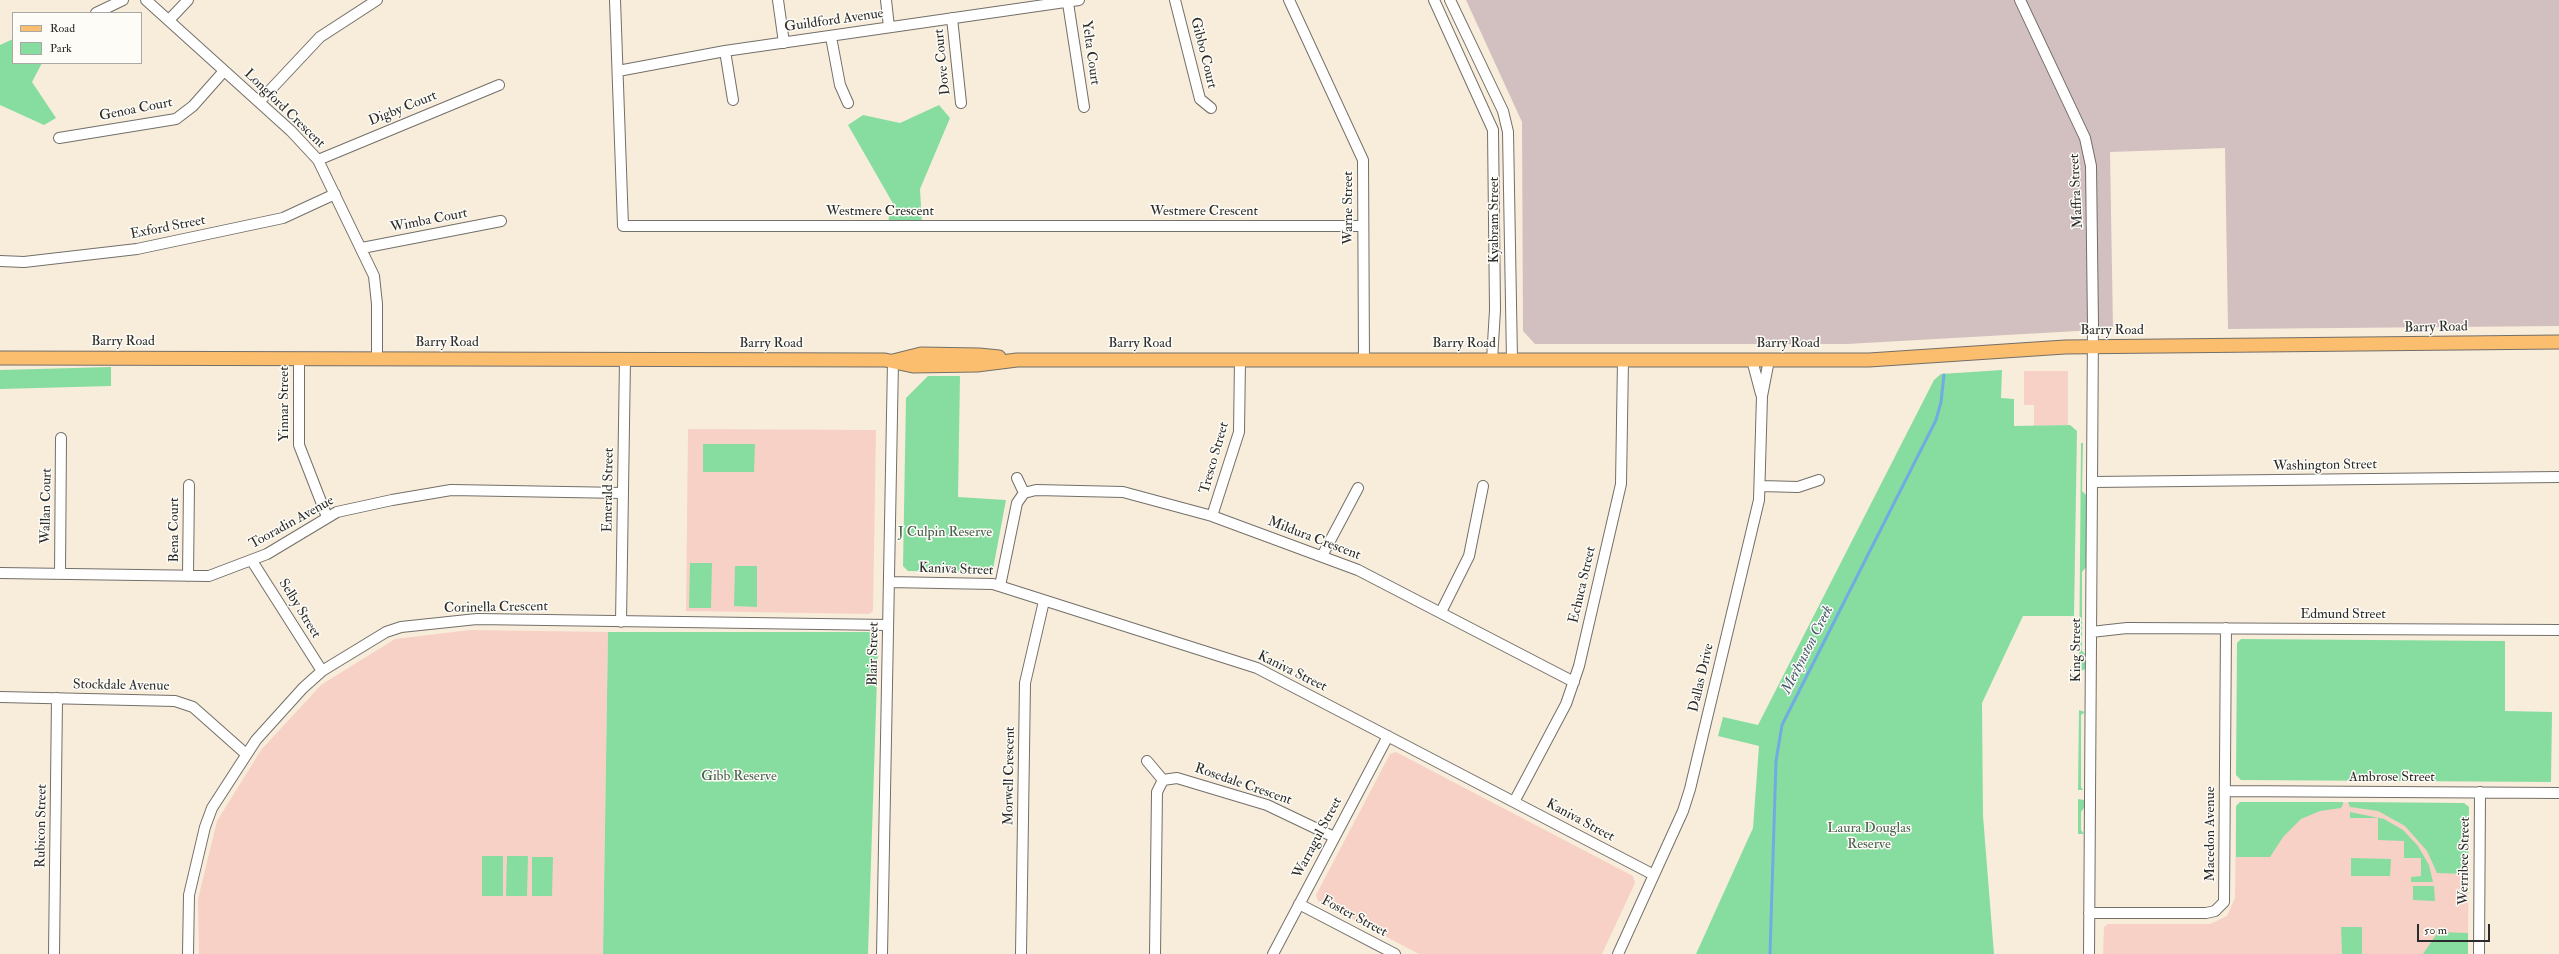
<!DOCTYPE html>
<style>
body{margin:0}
#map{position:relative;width:2559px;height:954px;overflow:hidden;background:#f8eddb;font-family:"IM FELL Double Pica",serif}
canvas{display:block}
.legend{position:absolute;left:12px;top:12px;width:130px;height:52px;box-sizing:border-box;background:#fdfcf7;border:1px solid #a9a8a5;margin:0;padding:5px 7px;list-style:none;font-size:12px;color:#2b2b2b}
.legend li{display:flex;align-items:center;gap:8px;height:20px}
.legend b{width:20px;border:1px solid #a9a8a5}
.scale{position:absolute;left:2417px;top:924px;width:73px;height:18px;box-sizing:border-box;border:2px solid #2b2b2b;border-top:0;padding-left:5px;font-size:12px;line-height:14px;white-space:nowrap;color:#2b2b2b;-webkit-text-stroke:3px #fdfcf7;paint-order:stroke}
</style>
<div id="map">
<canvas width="2559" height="954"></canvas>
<ul class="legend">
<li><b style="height:5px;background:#fbbd6e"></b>Road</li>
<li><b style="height:11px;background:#87dda0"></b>Park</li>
</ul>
<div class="scale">50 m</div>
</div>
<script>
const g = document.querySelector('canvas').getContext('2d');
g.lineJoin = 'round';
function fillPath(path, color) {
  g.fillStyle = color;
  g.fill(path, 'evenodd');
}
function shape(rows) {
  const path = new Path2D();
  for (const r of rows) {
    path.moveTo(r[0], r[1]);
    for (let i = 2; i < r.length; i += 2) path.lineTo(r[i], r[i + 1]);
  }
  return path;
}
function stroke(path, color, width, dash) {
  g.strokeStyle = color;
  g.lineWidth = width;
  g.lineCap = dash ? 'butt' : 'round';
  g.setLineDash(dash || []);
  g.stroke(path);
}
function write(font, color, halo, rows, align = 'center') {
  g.font = font + ' "IM FELL Double Pica",serif';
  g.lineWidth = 3;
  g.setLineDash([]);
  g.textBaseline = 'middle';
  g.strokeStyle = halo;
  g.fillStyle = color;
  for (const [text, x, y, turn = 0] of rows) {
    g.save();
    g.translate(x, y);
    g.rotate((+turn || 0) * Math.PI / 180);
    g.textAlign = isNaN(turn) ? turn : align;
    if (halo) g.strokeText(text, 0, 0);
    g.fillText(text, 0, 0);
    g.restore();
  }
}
fillPath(shape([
 [2024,371,2068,371,2068,425,2034,426,2034,405,2024,405],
 [688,429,876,430,873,611,869,614,686,611],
 [470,630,608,632,603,954,199,954,198,899,217,821,261,750,321,685,395,639],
 [1396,752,1633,876,1635,883,1602,954,1419,954,1318,901,1316,895,1390,754],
 [2240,802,2464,803,2469,807,2468,954,2103,954,2104,927,2108,924,2210,924,2227,916,2235,898,2236,806]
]), '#f7d1c6');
fillPath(shape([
 [1466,0,2559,0,2559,326,2228,329,2225,148,2110,152,2113,329,1847,344,1535,344,1523,331,1522,122]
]), '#d2bfbf');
fillPath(shape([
 [13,39,13,63,42,63,32,82,56,118,44,125,0,105,0,45],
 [939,105,950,118,920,189,922,224,888,224,889,216,899,214,848,125,863,115,900,123],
 [111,367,111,386,0,389,0,370],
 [2002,370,2001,398,2014,399,2014,426,2070,425,2077,431,2074,616,2023,616,1982,703,1983,816,1994,954,1696,954,1753,828,1759,746,1718,736,1723,717,1758,725,1934,380,1941,374],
 [928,376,960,376,958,497,1006,500,993,569,988,573,908,571,903,566,906,398],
 [2081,443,2083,443,2082,491,2086,495,2086,567,2082,572,2082,651,2085,654,2085,669,2079,672],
 [703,444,755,444,754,472,703,472],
 [690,563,712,563,711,608,689,608],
 [735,566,757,566,757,607,734,606],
 [608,632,869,632,873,636,878,648,868,954,603,954],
 [2241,639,2505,641,2505,711,2552,712,2551,782,2241,780,2236,775,2237,643],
 [2079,710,2085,712,2081,715,2081,787,2083,790,2078,790],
 [2078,799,2084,800,2084,808,2081,812,2081,830,2084,834,2078,834],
 [2240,802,2343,802,2343,804,2341,808,2320,811,2301,819,2283,837,2270,857,2236,857,2236,806],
 [2348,802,2464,803,2469,807,2468,874,2437,873,2427,851,2405,826,2378,811,2350,807],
 [2350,812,2384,819,2403,830,2418,846,2429,865,2433,882,2411,882,2411,877,2421,876,2421,858,2404,858,2404,841,2378,840,2378,818,2350,818],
 [482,856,503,856,503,896,482,896],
 [507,856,528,856,527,896,506,896],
 [532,857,553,857,552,896,532,896],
 [2351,858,2391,859,2390,876,2351,876],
 [2413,886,2434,886,2435,901,2413,900],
 [2341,927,2362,927,2362,954,2342,954],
 [2438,932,2468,933,2468,954,2423,954]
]), '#87dda0');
stroke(shape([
 [1770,954,1776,761,1782,725,1936,420,1941,402,1944,375]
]), '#70ace1', 3);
const minor = shape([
 [146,0,291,131,318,160,374,276,377,304,377,358],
 [615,0,623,226,1362,226],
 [778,0,784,43],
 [886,0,889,27],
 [1175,0,1200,99,1211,108],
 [1289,0,1363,160,1364,360],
 [1434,0,1493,130,1495,310,1492,360],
 [1450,0,1503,111,1508,132,1512,360],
 [2020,0,2085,138,2091,166,2093,325,2089,954],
 [1068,3,1084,107],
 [96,13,123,0],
 [952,18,961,103],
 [169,20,188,0],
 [831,37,840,85,848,103],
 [725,51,733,100],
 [618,71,725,51,1079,0],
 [259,102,320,37,377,0],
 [59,138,176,119,193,106,224,71],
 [318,160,499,85],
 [362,248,501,221],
 [0,261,24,262,137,249,283,218,335,194],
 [299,358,299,445,327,517],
 [1752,360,1761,394],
 [1017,478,1024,493],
 [2092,482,2559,477],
 [1761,486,1798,487,1819,480],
 [1212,516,1239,432,1240,360],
 [1322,556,1358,488],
 [252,561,322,671],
 [0,573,209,576,267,554,337,512,392,500,451,490,623,493],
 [60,574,61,438],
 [188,576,189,485],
 [889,582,993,584,1257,668,1654,875],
 [1000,586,1017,503,1024,493,1036,490,1123,492,1212,516,1358,570,1574,682],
 [1441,612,1469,556,1483,486],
 [621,622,625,359],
 [2091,632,2127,628,2559,630],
 [0,697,175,701,193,707,246,754],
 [1147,761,1163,780],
 [2225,791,2559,793],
 [1514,802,1566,704,1579,666,1621,484,1623,360],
 [1299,904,1395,954],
 [2089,913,2206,913,2215,911,2224,902,2226,628],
 [54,954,57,698],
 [188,954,189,895,205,827,212,808,256,740,303,688,322,671,386,632,401,627,477,619,888,625],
 [882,954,893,361],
 [1021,954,1025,683,1044,601],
 [1155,954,1157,792,1163,780,1177,778,1267,805,1334,837],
 [1273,954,1388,736],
 [1618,954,1683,811,1690,789,1759,500,1762,396,1769,360],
 [2479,954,2480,792]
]);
const major = shape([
 [0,358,885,360,913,366,977,365,1017,360,1869,360,2065,347,2559,342],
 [893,361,921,354,979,355,999,357]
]);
stroke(minor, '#736f69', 12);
stroke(major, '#736f69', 15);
stroke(minor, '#fff', 10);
stroke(major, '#fbbd6e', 13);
write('14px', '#2b2b2b', '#fdfcf7', [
 ["Guildford Avenue",834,21,-8],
 ["Yelta Court",1090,53,82],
 ["Gibbo Court",1203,53,76],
 ["Dove Court",943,62,-96],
 ["Longford Crescent",284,109,44],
 ["Digby Court",403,109,-22],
 ["Genoa Court",136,110,-11],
 ["Maffra Street",2077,191,-93],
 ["Warne Street",1349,208,-90],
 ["Westmere Crescent",880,212],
 ["Westmere Crescent",1204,212],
 ["Kyabram Street",1495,220,-90],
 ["Wimba Court",429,221,-11],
 ["Exford Street",168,228,-11],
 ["Barry Road",2436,328,-1],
 ["Barry Road",2112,331],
 ["Barry Road",123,342],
 ["Barry Road",447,343],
 ["Barry Road",771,344],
 ["Barry Road",1140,344],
 ["Barry Road",1464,344],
 ["Barry Road",1788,344],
 ["Yinnar Street",285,404,-90],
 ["Tresco Street",1215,458,-74],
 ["Washington Street",2325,466,-1],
 ["Emerald Street",609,490,-89],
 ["Wallan Court",47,506,-89],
 ["Tooradin Avenue",292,523,-29],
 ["Bena Court",175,530,-90],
 ["Mildura Crescent",1314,539,21],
 ["Kaniva Street",956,570,2],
 ["Echuca Street",1583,585,-77],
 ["Corinella Crescent",496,608,-1],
 ["Selby Street",299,609,58],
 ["Edmund Street",2343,615],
 ["King Street",2077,650,-90],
 ["Blair Street",874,654,-89],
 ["Kaniva Street",1292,672,26],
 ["Dallas Drive",1702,678,-77],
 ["Stockdale Avenue",121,686,1],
 ["Morwell Crescent",1010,776,-89],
 ["Ambrose Street",2392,778],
 ["Rosedale Crescent",1243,785,19],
 ["Kaniva Street",1580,821,28],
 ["Rubicon Street",42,826,-89],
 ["Macedon Avenue",2211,834,-90],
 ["Warragul Street",1318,838,-62],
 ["Werribee Street",2465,861,-89],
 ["Foster Street",1354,917,28]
]);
write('14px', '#47604e', '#fdfcf7', [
 ["J Culpin Reserve",945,533],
 ["Gibb Reserve",739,777],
 ["Laura Douglas",1869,829],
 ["Reserve",1869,845]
]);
write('italic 15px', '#43586b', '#fdfcf7', [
 ["Merlynston Creek",1808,650,-63]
]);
</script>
